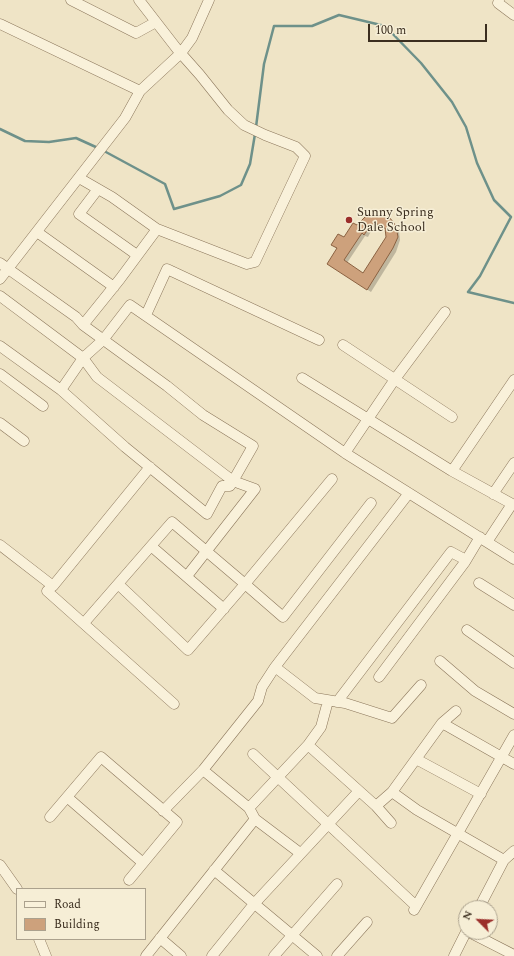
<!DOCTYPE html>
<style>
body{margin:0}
#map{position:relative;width:514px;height:956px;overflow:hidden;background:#efe4c6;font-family:Spectral,serif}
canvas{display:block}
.legend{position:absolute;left:16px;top:888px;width:130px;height:52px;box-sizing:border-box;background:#f6eed6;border:1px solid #aba18d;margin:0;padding:5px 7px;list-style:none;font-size:12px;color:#3b2e1f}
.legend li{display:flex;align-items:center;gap:8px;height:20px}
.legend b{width:20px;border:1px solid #aba18d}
.north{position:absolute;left:458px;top:900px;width:40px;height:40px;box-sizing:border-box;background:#f6eed6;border:1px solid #aba18d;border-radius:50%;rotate:294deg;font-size:11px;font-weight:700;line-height:16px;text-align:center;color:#3b2e1f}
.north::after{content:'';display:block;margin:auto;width:14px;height:18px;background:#9b2e2a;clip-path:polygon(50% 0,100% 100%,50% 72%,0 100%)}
.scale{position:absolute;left:368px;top:24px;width:119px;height:18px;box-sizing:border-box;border:2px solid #3b2e1f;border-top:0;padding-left:5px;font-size:12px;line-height:14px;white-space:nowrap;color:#3b2e1f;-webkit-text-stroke:3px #f6eed6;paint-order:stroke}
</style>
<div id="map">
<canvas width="514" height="956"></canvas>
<ul class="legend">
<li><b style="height:5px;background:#f9f1da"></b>Road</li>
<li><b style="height:11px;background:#cda17c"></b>Building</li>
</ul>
<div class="north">N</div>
<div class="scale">100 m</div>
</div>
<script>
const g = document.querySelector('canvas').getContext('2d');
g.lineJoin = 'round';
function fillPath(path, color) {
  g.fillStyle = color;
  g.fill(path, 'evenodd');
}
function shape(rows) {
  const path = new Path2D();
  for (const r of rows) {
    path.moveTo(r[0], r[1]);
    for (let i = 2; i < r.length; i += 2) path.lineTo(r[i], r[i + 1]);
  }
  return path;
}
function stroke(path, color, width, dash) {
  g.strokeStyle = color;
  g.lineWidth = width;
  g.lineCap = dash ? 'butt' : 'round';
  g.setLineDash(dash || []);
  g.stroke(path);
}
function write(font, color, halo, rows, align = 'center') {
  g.font = font + ' Spectral,serif';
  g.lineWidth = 3;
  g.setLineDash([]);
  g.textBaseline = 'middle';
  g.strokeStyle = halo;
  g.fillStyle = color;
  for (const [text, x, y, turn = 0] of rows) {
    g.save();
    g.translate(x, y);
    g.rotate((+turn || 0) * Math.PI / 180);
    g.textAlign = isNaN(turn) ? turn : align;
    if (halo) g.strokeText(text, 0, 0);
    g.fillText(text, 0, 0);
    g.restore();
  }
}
fillPath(shape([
 [381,214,393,222,399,231,400,240,396,252,371,292,328,264,337,249,332,245,344,239,362,220,371,215],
 [379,228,386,229,387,237,363,275,347,263,365,236,368,237,371,231,373,232]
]), '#0003');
stroke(shape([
 [256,127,264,64,274,26,312,26,339,15,385,26,421,63,452,102,466,127,477,163,494,200,511,217,480,276,468,292,514,303],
 [0,129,25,141,49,142,76,138,98,148],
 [104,151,165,184,174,209,220,196,241,185,250,164,255,134]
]), '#6e918a', 2.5);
const building = shape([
 [376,213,390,218,396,226,398,237,393,248,367,290,327,264,337,248,331,245,338,234,344,237,353,223,357,225,366,216,376,213],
 [377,224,385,228,386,237,363,273,344,260,362,233,364,235,368,229,370,230,377,224]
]);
fillPath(building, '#cda17c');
stroke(building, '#8a6141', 1);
const minor = shape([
 [71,0,136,33,156,22],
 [499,0,498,3,514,15],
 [0,24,140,91],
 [79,178,112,197,157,229,247,264,255,262,305,156,296,147,265,135,244,125,228,110,200,75,177,49,139,0],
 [98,189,79,214,137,255],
 [37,232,114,287],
 [0,263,76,317,83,325,120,279,157,229],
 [0,279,125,118,140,91,181,53,192,38,209,0],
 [0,296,83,358,97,377,233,481,253,446,203,415,167,386,83,325],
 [146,315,167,269,319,340],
 [343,345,452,417],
 [0,346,61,390,83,358,103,340,130,305,345,453,514,559],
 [0,374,43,406],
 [302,378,452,471,514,505],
 [61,390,125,447,207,514,222,486,230,486,233,481,255,489,187,576],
 [0,423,24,441],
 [345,453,395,379,445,312],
 [452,471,514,380],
 [493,494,514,463],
 [487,542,512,504],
 [0,545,53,586,150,467],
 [151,546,172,522,245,584,332,479],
 [479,583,514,605],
 [118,584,188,650,245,584,283,617,371,503],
 [53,586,47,591,174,704],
 [84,623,151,546,224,609],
 [467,630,514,663],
 [440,661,475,691,514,714],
 [275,667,315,698,345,703,392,718,421,685],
 [379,677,465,562,480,537],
 [337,702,451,552,466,560],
 [442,723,514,764],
 [308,745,376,806,391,823],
 [253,754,416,906],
 [416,759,481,794],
 [203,770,249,808,255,819,300,853],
 [392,792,417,810,504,860],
 [67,797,143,863],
 [376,806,392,792,442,723,456,711],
 [249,808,308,745,321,727,328,701],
 [163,811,203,770,258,701,262,687,275,667,409,493],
 [50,817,101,757,177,822,129,880],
 [0,865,17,889],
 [214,870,317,956],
 [479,908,504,860,514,851],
 [414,910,514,735],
 [469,932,514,955],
 [160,938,181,956],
 [39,939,46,956],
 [146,956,255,819],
 [212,956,254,904,358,792],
 [274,956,337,884],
 [337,956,367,922],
 [454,956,466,932]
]);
stroke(minor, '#8b765b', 11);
stroke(minor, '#f9f1da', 10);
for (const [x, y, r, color] of [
 [349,220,4,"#9b2e2a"]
]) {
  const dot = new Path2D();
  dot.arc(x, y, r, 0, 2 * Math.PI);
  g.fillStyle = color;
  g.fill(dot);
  stroke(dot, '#f6eed6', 1.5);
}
write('13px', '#3b2e1f', '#f6eed6', [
 ["Sunny Spring",357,213],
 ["Dale School",357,228]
], 'left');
</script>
